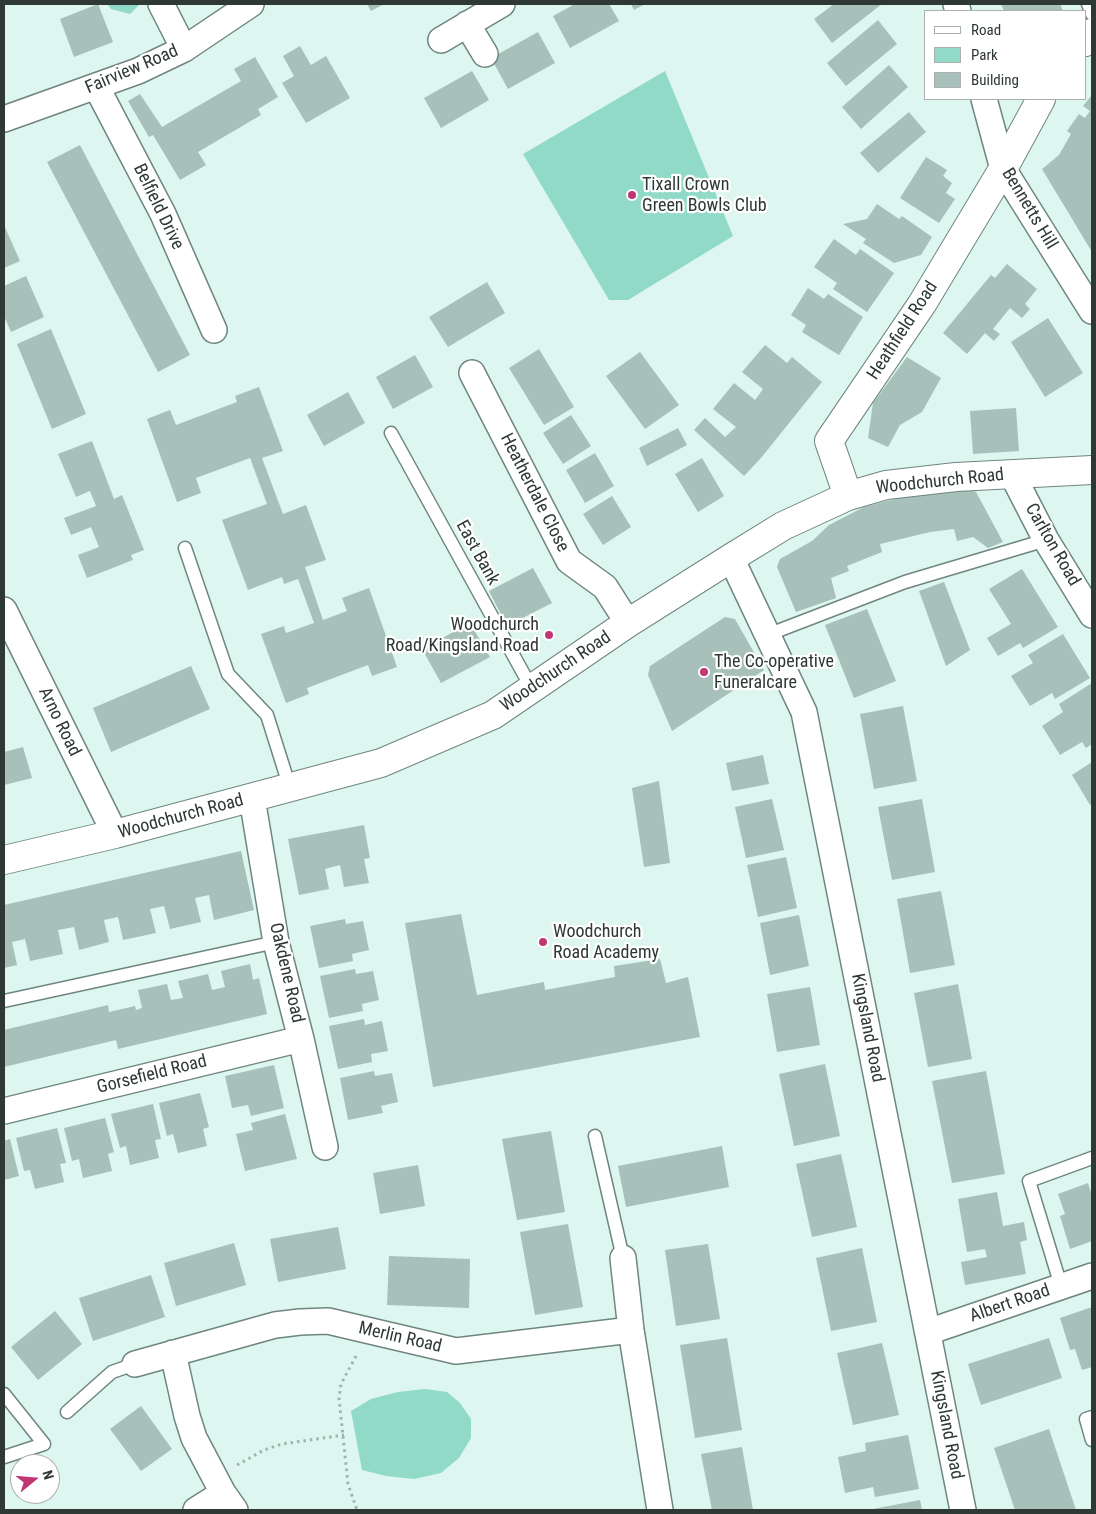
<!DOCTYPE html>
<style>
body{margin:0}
#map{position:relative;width:1096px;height:1514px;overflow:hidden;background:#ddf6ef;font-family:"Roboto Condensed",sans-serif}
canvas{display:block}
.frame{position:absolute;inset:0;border:5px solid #2e3835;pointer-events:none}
.legend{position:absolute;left:924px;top:10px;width:162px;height:90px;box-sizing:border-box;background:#fff;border:1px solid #abafae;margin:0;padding:6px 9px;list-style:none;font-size:15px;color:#2e3835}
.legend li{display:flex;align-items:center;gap:10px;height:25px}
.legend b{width:25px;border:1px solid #abafae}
.north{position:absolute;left:10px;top:1454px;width:50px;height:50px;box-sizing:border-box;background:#fff;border:1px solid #abafae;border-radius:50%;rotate:73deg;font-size:14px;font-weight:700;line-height:20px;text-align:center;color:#2e3835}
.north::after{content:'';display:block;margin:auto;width:18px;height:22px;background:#bf3775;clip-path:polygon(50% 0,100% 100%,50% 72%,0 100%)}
</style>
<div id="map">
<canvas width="1096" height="1514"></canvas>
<div class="frame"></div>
<ul class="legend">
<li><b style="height:6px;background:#fff"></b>Road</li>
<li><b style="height:14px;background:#91dac7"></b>Park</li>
<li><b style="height:14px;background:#a7c0b9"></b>Building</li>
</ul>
<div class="north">N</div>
</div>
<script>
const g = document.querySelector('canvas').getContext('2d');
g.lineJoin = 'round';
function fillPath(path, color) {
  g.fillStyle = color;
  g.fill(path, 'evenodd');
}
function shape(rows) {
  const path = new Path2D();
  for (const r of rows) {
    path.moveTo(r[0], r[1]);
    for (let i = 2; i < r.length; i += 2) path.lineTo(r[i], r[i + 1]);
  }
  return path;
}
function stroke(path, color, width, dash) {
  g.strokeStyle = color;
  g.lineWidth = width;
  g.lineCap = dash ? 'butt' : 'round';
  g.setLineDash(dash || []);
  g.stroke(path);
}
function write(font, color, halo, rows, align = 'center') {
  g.font = font + ' "Roboto Condensed",sans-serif';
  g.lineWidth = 4.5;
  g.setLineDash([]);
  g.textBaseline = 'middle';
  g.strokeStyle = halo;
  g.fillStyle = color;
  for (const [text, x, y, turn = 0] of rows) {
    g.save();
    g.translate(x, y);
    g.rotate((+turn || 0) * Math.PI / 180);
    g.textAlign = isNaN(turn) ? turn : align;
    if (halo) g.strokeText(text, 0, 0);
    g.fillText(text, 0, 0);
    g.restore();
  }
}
fillPath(shape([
 [107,4,140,4,130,14,111,9],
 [665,71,733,236,628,300,609,300,523,154],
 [425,1389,447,1392,460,1403,471,1419,471,1438,459,1458,441,1473,414,1479,386,1476,362,1470,351,1411,371,1399,398,1392]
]), '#91dac7');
fillPath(shape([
 [98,4,113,42,74,57,60,19],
 [367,4,384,4,371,11],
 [575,4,609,4,619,21,570,48,553,16],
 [631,4,645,4,634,10],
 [834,4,882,4,832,43,814,19],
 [1001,4,1060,4,1063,11,1004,11],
 [878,20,897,44,846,86,827,63],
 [538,32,555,63,508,89,491,58],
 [300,46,311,65,326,56,350,98,306,123,282,83,294,76,283,56],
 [255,57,278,97,258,109,261,115,198,152,206,165,180,180,153,135,149,137,128,101,140,94,162,127,241,81,234,69],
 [889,65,908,87,861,129,842,107],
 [472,71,489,100,441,128,424,98],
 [1092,95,1092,252,1042,169,1059,155,1071,134,1067,131,1079,114,1085,118,1090,111,1083,106],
 [909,112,926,132,878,173,860,153],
 [80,145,190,355,158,372,47,162],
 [926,157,947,170,943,176,952,183,946,193,955,199,939,223,900,198],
 [877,204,899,219,902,216,932,237,921,255,894,263,863,243,866,239,843,224,867,219],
 [4,225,20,261,4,268],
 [834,239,856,255,860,249,894,273,867,312,833,289,837,283,814,267],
 [1007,264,1037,289,1025,304,1030,309,1022,318,1010,308,993,329,1000,334,994,341,985,333,967,354,943,333,991,275,995,278],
 [26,276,44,317,11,332,4,316,4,286],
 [487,282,505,313,448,347,429,317],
 [808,288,824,299,828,294,863,317,839,355,802,332,806,325,791,315],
 [1048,318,1083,373,1045,397,1011,342],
 [51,329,86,414,52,429,17,344],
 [765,345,787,363,792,357,822,382,761,458,744,476,694,430,705,418,725,437,736,427,713,409,734,383,755,400,758,396,763,389,742,372],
 [539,349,574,407,544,425,509,368],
 [640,352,679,405,645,429,606,376],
 [415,355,433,387,393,409,376,377],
 [907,357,941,378,922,412,900,425,888,447,868,438,873,403],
 [259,387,283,451,262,458,283,514,306,505,326,560,305,567,323,620,347,611,342,598,369,588,397,667,372,676,368,665,307,688,309,694,286,703,261,634,284,626,286,633,314,623,298,579,284,584,282,577,248,590,222,520,267,504,250,458,196,478,201,493,177,502,147,419,170,410,176,425,237,402,235,396],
 [348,392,365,423,324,446,307,415],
 [1016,408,1019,451,973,454,970,411],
 [571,415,591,446,563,464,543,433],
 [678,428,687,445,647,466,639,448],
 [92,441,114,499,122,495,144,550,131,555,133,560,87,578,78,555,99,547,91,527,71,535,64,518,96,506,90,491,76,497,58,454],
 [595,453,614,486,585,503,566,470],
 [702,458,724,496,698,512,675,474],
 [967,488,976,492,1003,542,988,548,973,537,957,541,954,529,930,532,880,544,882,552,847,566,849,571,831,578,836,598,796,612,777,567,780,559,812,541,829,525,864,507,925,491],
 [612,496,631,527,603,545,583,514],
 [533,568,552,603,507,626,489,591],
 [1022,569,1058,627,1023,648,1020,643,998,656,987,638,1011,624,989,589],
 [944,582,970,650,946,666,919,591],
 [867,609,896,681,854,698,825,625],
 [725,617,735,619,764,670,672,731,648,675,650,666],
 [470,623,490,657,441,683,422,649],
 [1063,634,1090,678,1055,699,1052,693,1030,706,1011,676,1033,663,1028,655],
 [191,666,210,709,111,752,93,708],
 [1092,683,1092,744,1086,748,1082,742,1060,755,1042,726,1063,712,1059,704],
 [903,706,917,781,874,789,860,714],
 [23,747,32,778,4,785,4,752],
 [763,755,769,784,732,791,726,763],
 [1092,762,1092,803,1090,805,1072,775],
 [659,781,670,863,644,867,632,788],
 [772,799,784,850,746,858,735,807],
 [922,799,935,872,892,880,878,807],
 [364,825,370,858,364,859,369,883,344,887,340,865,325,869,329,889,299,895,288,839],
 [241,851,254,910,214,920,209,895,195,898,201,922,170,929,164,906,155,908,150,909,156,933,123,940,118,917,104,920,109,942,79,950,74,927,58,930,63,954,30,961,25,939,12,942,17,965,4,968,4,905],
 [786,857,797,908,758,917,747,865],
 [941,891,955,965,910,973,897,899],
 [461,914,477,995,544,982,545,990,615,977,614,966,660,959,666,983,688,977,700,1037,433,1087,405,923],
 [799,915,809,966,770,975,760,923],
 [345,919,346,924,363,921,369,950,352,954,353,961,319,968,310,926],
 [250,964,253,980,259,978,267,1014,118,1049,116,1040,4,1067,4,1030,108,1005,109,1012,135,1006,136,1010,142,1008,138,990,167,984,171,1000,183,998,178,981,208,974,212,990,225,987,221,971],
 [355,969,356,974,373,971,379,1000,362,1004,363,1011,329,1018,320,976],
 [958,984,972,1059,928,1067,914,993],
 [810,987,820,1045,777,1052,767,994],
 [364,1019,365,1025,382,1021,388,1051,371,1054,372,1062,338,1069,329,1026],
 [825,1064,840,1136,794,1146,779,1074],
 [274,1065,284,1108,251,1116,248,1105,232,1108,225,1076],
 [374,1071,375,1076,392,1073,398,1102,381,1106,383,1113,348,1120,340,1078],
 [986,1071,1005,1174,952,1183,932,1081],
 [200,1093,209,1127,203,1129,207,1146,178,1153,173,1134,167,1136,159,1103],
 [153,1104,161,1139,155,1140,159,1158,130,1165,126,1146,120,1148,111,1114],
 [285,1114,297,1159,245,1171,236,1134,253,1130,251,1123],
 [105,1118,114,1152,108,1154,112,1171,83,1178,79,1159,72,1161,64,1128],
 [57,1128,66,1163,60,1164,64,1182,35,1189,30,1170,24,1171,16,1138],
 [551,1131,565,1212,517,1220,502,1139],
 [10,1139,19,1176,4,1180,4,1141],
 [722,1146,729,1187,626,1207,618,1166],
 [841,1154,857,1227,812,1237,796,1164],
 [418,1165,425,1206,380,1214,373,1173],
 [1088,1183,1092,1196,1092,1241,1070,1249,1060,1216,1065,1214,1058,1194],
 [997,1192,1003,1226,1024,1222,1027,1240,1020,1242,1026,1274,965,1285,961,1262,987,1257,985,1249,967,1252,958,1199],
 [568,1224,583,1307,535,1315,520,1232],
 [338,1227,346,1269,278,1282,270,1239],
 [234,1243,246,1285,176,1306,164,1263],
 [708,1244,720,1319,676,1326,665,1250],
 [862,1248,877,1322,831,1331,816,1258],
 [389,1256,470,1259,469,1308,387,1305],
 [151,1275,165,1317,93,1341,79,1298],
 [1092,1307,1092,1367,1082,1370,1075,1349,1070,1350,1060,1318],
 [55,1311,82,1344,38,1380,11,1347],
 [727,1338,742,1430,695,1438,680,1345],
 [1049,1338,1062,1378,981,1405,968,1364],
 [882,1343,899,1415,853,1425,837,1353],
 [141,1406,172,1449,141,1471,110,1429],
 [1049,1429,1076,1510,1015,1510,994,1448],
 [908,1435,919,1489,875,1497,873,1487,845,1493,838,1457,866,1451,865,1443],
 [742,1447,753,1510,712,1510,701,1454],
 [920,1500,922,1510,874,1510,873,1509]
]), '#a7c0b9');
const service = shape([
 [1088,4,1092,14],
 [391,433,532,689],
 [185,548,228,674,267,715,290,788],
 [767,635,905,582,1046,540],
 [4,1001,276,942],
 [595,1136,623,1258],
 [1061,1286,1029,1181,1092,1158],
 [4,1394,44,1444,4,1457],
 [67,1412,112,1372,135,1364],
 [1092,1417,1086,1419,1092,1440]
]);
const minor = shape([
 [161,4,184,49],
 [956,4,958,11],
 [467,24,485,54],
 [441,40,502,4],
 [96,86,163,214,214,330],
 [984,99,1003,169,1092,311],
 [4,119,138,71,184,49,251,4],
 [472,373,569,561,605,587,628,623],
 [1012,474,1046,540,1092,615],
 [731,558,804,712,963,1510],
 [4,610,115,834],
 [252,798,276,942,301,1039,325,1147],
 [4,1111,301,1039],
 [623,1258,631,1330,660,1510],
 [928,1332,1092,1276],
 [173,1353,187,1416,194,1438,223,1493],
 [135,1364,275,1325,300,1322,328,1321,456,1351,631,1330],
 [196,1510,223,1493,235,1510]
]);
const tertiary = shape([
 [1085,42,1092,33],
 [848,496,829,441,922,304,1003,169,1041,99],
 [4,860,115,834,381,763,493,715,628,623,731,558,783,526,848,496,886,485,956,477,1092,470]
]);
stroke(service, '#6f8680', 15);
stroke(minor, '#6f8680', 28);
stroke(tertiary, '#6f8680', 30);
stroke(shape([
 [356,1356,341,1384,339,1398,348,1484,357,1510],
 [237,1465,264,1450,282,1444,344,1435]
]), '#a0b4ae', 3, [2.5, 4]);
stroke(service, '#fff', 12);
stroke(minor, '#fff', 25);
stroke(tertiary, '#fff', 28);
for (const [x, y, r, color] of [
 [632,195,5,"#bf3775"],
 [549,635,5,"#bf3775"],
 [704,672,5,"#bf3775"],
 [543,942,5,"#bf3775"]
]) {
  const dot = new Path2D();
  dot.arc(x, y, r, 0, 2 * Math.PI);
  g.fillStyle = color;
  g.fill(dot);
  stroke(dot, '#fff', 2);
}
write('18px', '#2e3835', '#fff', [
 ["Fairview Road",132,70,-23],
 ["Belfield Drive",158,207,64],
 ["Bennetts Hill",1029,209,59],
 ["Heathfield Road",903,331,-57],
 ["Woodchurch Road",940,482,-6],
 ["Heatherdale Close",534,493,63],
 ["Carlton Road",1052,545,60],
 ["East Bank",477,553,61],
 ["Woodchurch Road",556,672,-34],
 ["Arno Road",59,722,64],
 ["Woodchurch Road",181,817,-15],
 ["Oakdene Road",286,973,77],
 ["Kingsland Road",867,1028,79],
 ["Gorsefield Road",152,1075,-14],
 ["Albert Road",1010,1304,-19],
 ["Merlin Road",400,1338,13],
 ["Kingsland Road",946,1425,79]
]);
write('18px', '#2e3835', '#fff', [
 ["Tixall Crown",642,185],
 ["Green Bowls Club",642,206],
 ["Woodchurch",539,625,"right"],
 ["Road/Kingsland Road",539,646,"right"],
 ["The Co-operative",714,662],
 ["Funeralcare",714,683],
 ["Woodchurch",553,932],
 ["Road Academy",553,953]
], 'left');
</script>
